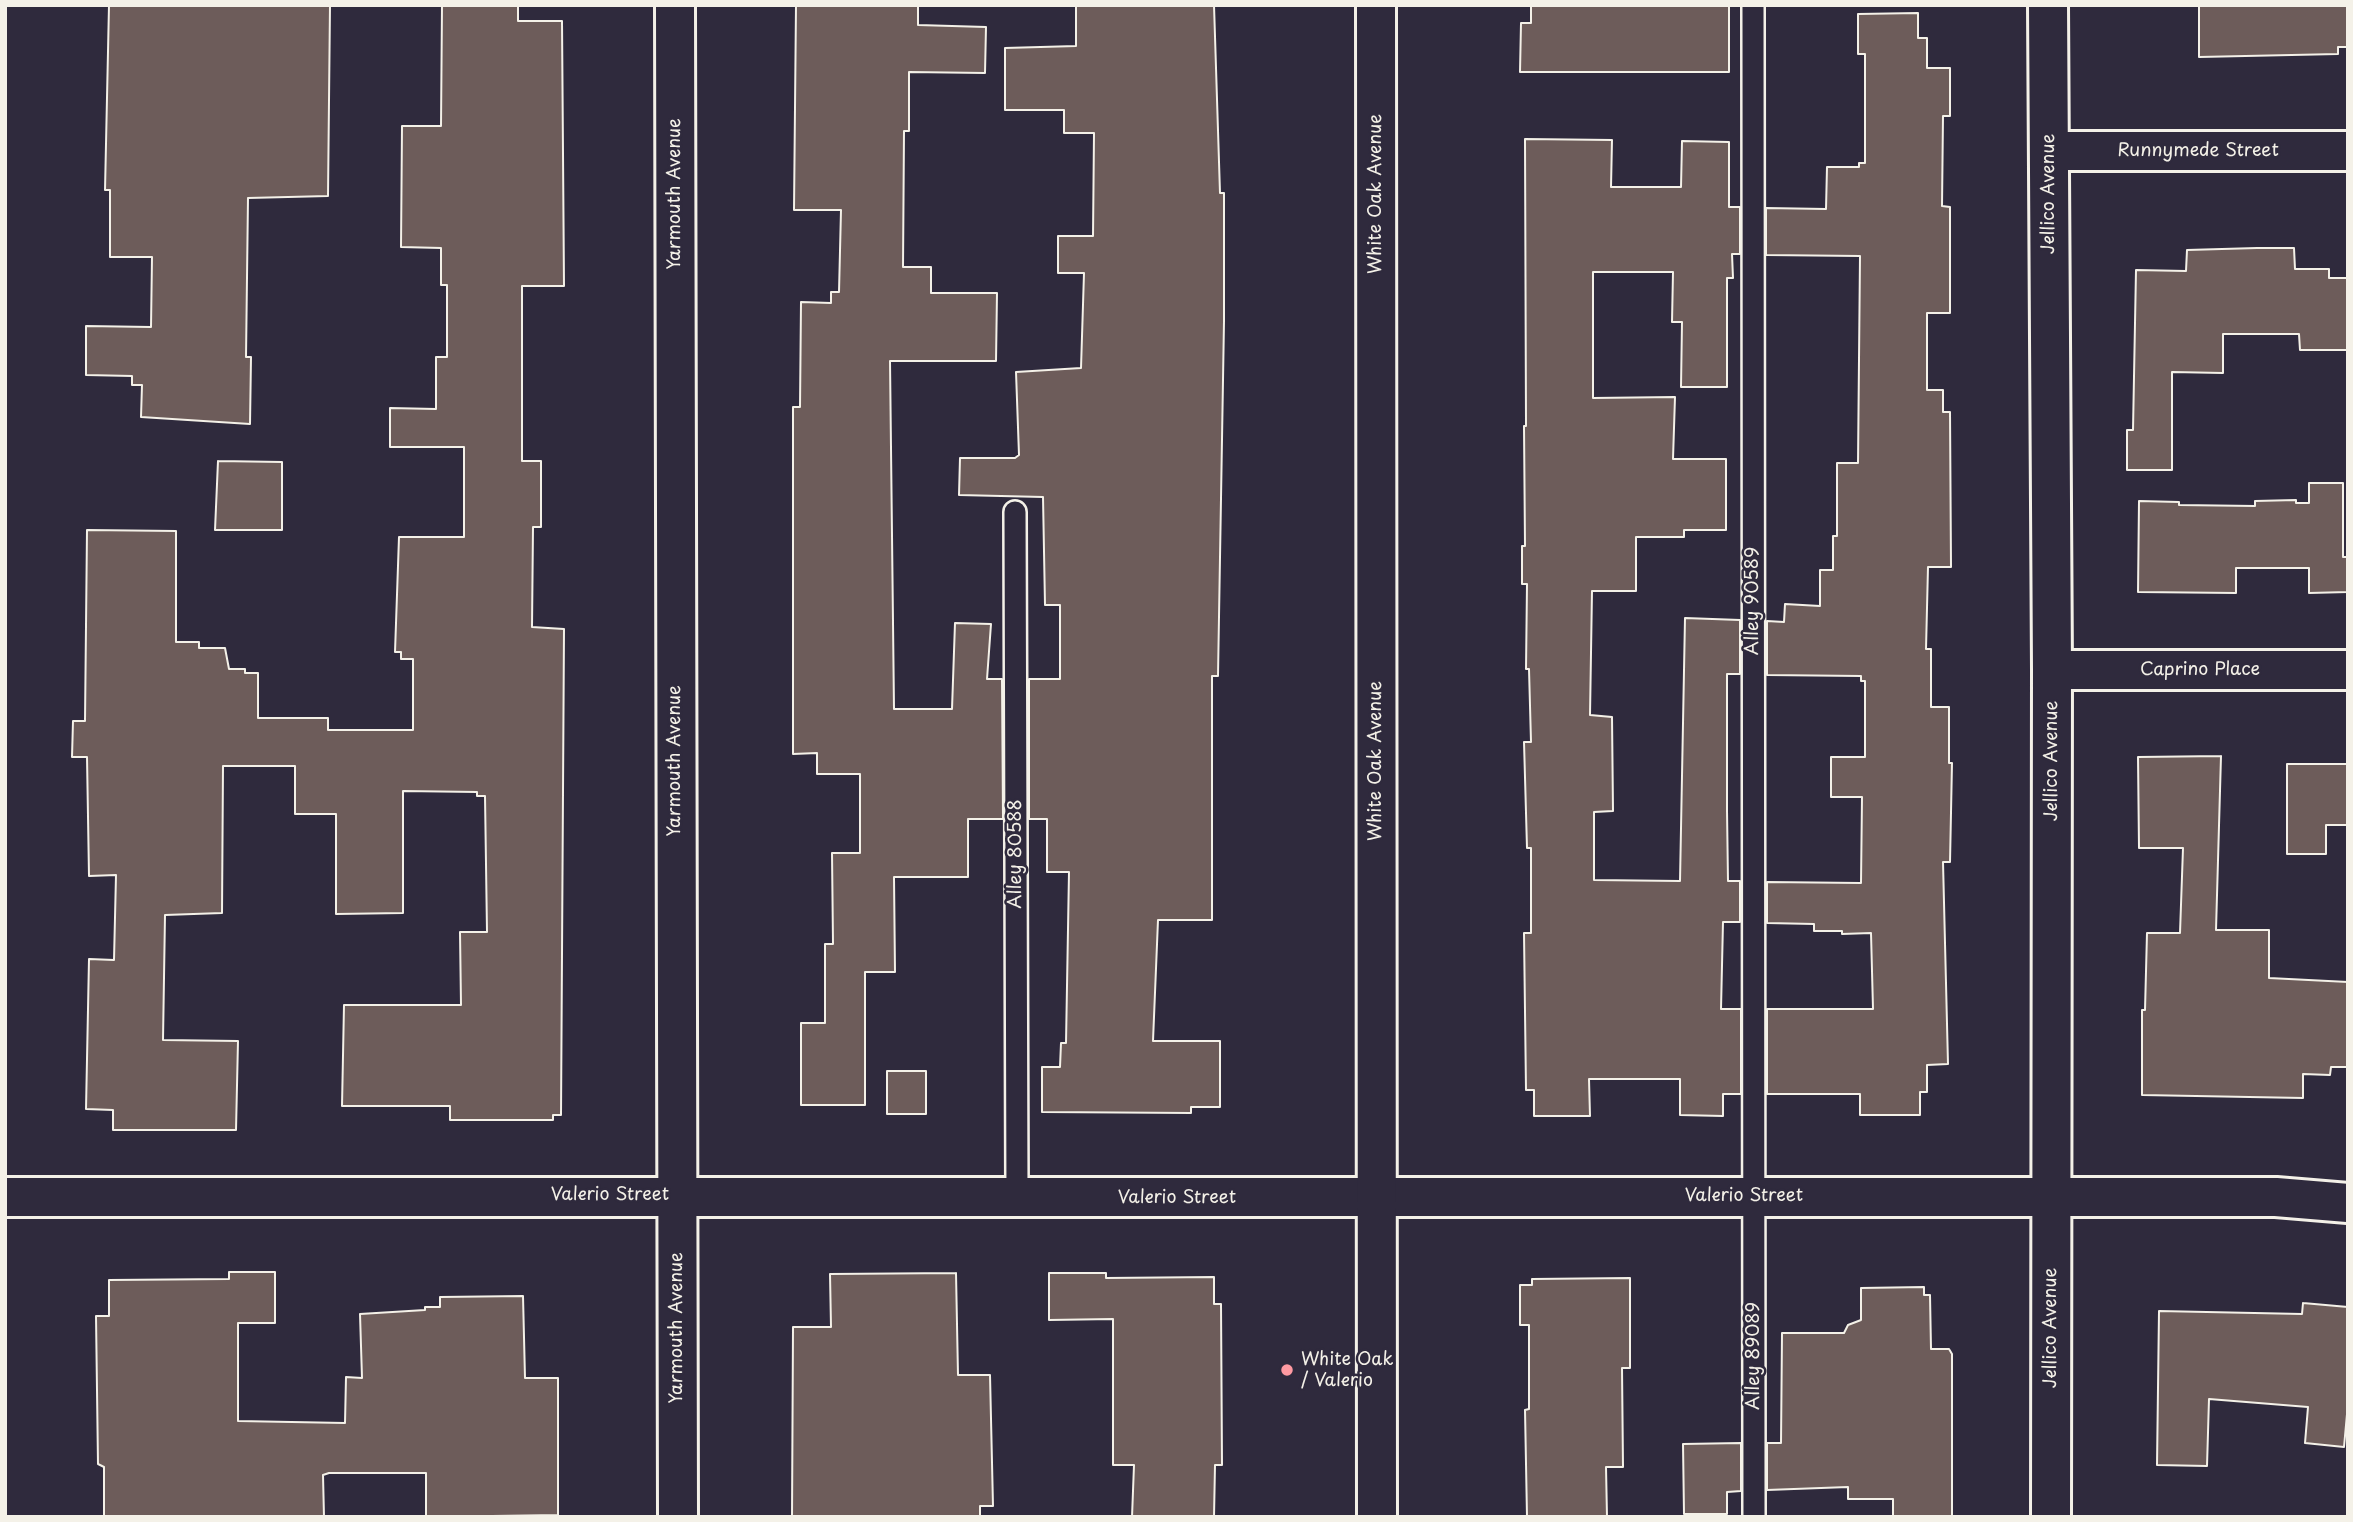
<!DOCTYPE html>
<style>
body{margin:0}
#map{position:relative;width:2353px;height:1522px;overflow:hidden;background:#2f2a3d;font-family:"Playpen Sans",sans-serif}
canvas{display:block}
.frame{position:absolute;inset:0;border:7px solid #f4f1e8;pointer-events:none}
</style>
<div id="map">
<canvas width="2353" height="1522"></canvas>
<div class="frame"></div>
</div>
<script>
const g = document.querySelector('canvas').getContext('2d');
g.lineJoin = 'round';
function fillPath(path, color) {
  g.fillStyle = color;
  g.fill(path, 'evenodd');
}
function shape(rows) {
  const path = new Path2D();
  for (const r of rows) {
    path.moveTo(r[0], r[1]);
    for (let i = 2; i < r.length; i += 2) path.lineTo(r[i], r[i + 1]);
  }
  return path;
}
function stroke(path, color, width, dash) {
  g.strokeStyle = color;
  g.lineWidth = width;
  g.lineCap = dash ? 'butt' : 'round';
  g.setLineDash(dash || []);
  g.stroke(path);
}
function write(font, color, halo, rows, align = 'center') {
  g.font = font + ' "Playpen Sans",sans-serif';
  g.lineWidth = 5;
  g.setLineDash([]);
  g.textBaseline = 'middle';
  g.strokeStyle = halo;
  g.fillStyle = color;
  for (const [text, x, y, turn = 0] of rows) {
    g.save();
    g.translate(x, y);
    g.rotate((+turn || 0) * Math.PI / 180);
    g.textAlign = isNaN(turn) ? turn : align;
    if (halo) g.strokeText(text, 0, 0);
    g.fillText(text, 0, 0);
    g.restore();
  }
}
const building = shape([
 [109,5,330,5,328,196,248,198,246,357,251,357,250,424,141,417,142,385,132,385,132,376,86,375,86,326,151,327,152,257,110,257,110,190,105,190,109,5],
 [442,5,518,5,518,21,562,21,564,286,522,286,522,461,541,461,541,527,533,527,532,627,564,629,561,1115,553,1115,553,1120,450,1120,450,1106,342,1106,344,1005,461,1005,460,932,487,932,485,796,477,796,477,792,403,791,403,913,336,914,336,814,295,814,295,766,223,766,222,913,165,915,163,1040,238,1041,236,1130,113,1130,113,1110,86,1109,89,959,114,960,116,875,89,876,87,757,72,757,73,721,85,721,87,530,176,531,176,642,199,642,199,648,225,648,229,669,245,669,245,673,258,673,258,718,328,718,328,730,413,730,413,659,401,659,401,652,395,652,399,537,464,537,464,447,390,447,390,408,436,409,436,357,447,357,447,285,441,285,441,248,401,247,402,126,441,126,442,5],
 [796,5,918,5,918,25,986,27,985,73,909,72,909,131,904,131,903,267,931,267,931,293,997,293,996,361,890,361,894,709,952,709,955,623,991,624,987,679,1002,679,1003,819,968,819,968,877,894,877,895,972,865,972,865,1105,801,1105,801,1023,825,1023,825,944,833,944,832,853,860,853,860,774,817,774,817,753,793,754,793,407,800,407,801,302,831,303,831,292,839,292,841,210,794,210,796,5],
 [1076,5,1214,5,1220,193,1224,193,1224,321,1218,676,1212,676,1212,920,1158,920,1153,1041,1220,1041,1220,1107,1191,1107,1191,1113,1042,1112,1042,1067,1060,1067,1061,1043,1066,1043,1069,872,1047,872,1047,819,1029,819,1029,679,1060,679,1060,605,1045,605,1043,497,959,495,960,458,1015,458,1019,455,1016,372,1081,368,1084,273,1058,273,1058,236,1093,236,1094,133,1064,133,1064,110,1005,110,1005,48,1076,46,1076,5],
 [1531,5,1729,6,1729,72,1520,72,1521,23,1531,23,1531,5],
 [2199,5,2348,5,2348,47,2338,47,2338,54,2199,57,2199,5],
 [1918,13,1918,38,1927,38,1927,68,1950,68,1950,116,1943,116,1942,206,1950,207,1950,313,1927,313,1927,390,1943,390,1943,412,1950,412,1951,567,1928,567,1926,649,1931,649,1931,707,1949,707,1949,763,1952,763,1950,862,1943,862,1948,1064,1927,1065,1927,1092,1920,1092,1920,1115,1860,1115,1860,1094,1767,1094,1767,1009,1873,1009,1871,933,1842,934,1842,931,1814,931,1814,924,1767,923,1767,882,1861,883,1862,797,1831,797,1831,757,1865,757,1865,681,1861,681,1861,676,1767,675,1767,621,1784,622,1785,604,1820,606,1820,570,1833,570,1833,536,1837,536,1837,463,1858,463,1860,256,1766,255,1766,208,1826,209,1827,167,1859,167,1859,163,1865,163,1865,54,1858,54,1858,14,1918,13],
 [1525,139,1612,140,1611,187,1681,187,1682,141,1729,142,1729,207,1740,207,1740,254,1732,254,1733,278,1727,278,1727,387,1681,387,1682,322,1672,322,1673,272,1593,272,1593,398,1675,397,1673,459,1726,459,1726,530,1684,530,1684,537,1636,537,1636,591,1592,591,1590,715,1612,717,1613,811,1594,812,1594,880,1680,881,1685,618,1740,620,1740,674,1727,674,1727,810,1728,881,1740,881,1740,922,1723,922,1721,1009,1741,1009,1741,1094,1723,1094,1723,1116,1680,1115,1680,1079,1589,1079,1590,1116,1534,1116,1534,1090,1526,1090,1524,933,1531,933,1531,848,1527,848,1524,742,1531,742,1529,669,1526,669,1527,584,1522,584,1522,546,1525,546,1524,426,1526,426,1525,139],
 [2257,248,2294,248,2295,269,2329,269,2329,278,2348,278,2348,350,2300,350,2299,334,2223,334,2223,373,2172,372,2172,470,2127,470,2127,430,2133,430,2136,270,2186,271,2187,250,2257,248],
 [218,461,282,462,282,530,215,530,218,461],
 [2309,483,2343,483,2343,557,2348,557,2348,592,2309,593,2309,568,2236,568,2236,593,2138,592,2139,501,2179,502,2179,505,2255,506,2255,501,2296,500,2296,503,2309,503,2309,483],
 [2221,756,2216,930,2269,930,2269,978,2348,982,2348,1067,2331,1067,2330,1075,2303,1074,2303,1098,2142,1095,2142,1010,2145,1010,2147,933,2180,933,2183,848,2139,848,2138,757,2221,756],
 [2287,764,2348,764,2348,825,2326,825,2326,854,2287,854,2287,764],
 [887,1071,926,1071,926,1114,887,1114,887,1071],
 [229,1272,275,1272,275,1323,238,1323,238,1421,345,1423,346,1377,362,1378,360,1314,425,1310,425,1307,440,1307,440,1297,523,1296,525,1378,558,1378,558,1515,426,1517,426,1473,329,1473,323,1475,324,1517,104,1517,104,1467,98,1464,96,1316,109,1316,109,1280,229,1279,229,1272],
 [956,1273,958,1375,990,1375,993,1506,980,1506,980,1517,792,1517,793,1327,831,1327,830,1274,956,1273],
 [1049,1273,1106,1273,1106,1278,1214,1277,1214,1304,1221,1304,1222,1465,1215,1465,1214,1517,1132,1517,1134,1465,1113,1465,1113,1319,1049,1320,1049,1273],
 [1630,1278,1630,1368,1622,1368,1623,1467,1606,1467,1607,1517,1527,1517,1525,1410,1529,1409,1529,1325,1520,1325,1520,1285,1532,1285,1532,1279,1630,1278],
 [1924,1287,1924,1295,1930,1295,1931,1349,1949,1349,1952,1354,1952,1517,1893,1517,1893,1499,1848,1499,1848,1487,1767,1490,1767,1443,1781,1443,1782,1333,1844,1333,1848,1325,1861,1320,1861,1288,1924,1287],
 [2303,1303,2348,1307,2348,1403,2344,1447,2305,1443,2308,1407,2209,1399,2207,1466,2157,1465,2159,1311,2302,1314,2303,1303],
 [1741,1443,1741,1491,1727,1492,1727,1514,1684,1514,1683,1444,1741,1443]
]);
fillPath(building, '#6d5c5a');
stroke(building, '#f4f1e8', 2);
const lane = shape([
 [1753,5,1754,1517],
 [1015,512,1017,1197]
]);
const street = shape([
 [675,5,678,1517],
 [2048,5,2052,670,2051,1517],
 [2049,151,2348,151],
 [2052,670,2348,670]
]);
const secondary = shape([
 [5,1197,2276,1197,2348,1203]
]);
const primary = shape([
 [1376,5,1377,1517]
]);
stroke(lane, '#f4f1e8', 26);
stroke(street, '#f4f1e8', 44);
stroke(secondary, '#f4f1e8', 44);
stroke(primary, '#f4f1e8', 44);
stroke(lane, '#2f2a3d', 21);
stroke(street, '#2f2a3d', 38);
stroke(secondary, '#2f2a3d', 38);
stroke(primary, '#2f2a3d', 38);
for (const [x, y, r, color] of [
 [1287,1370,7,"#ff9aa2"]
]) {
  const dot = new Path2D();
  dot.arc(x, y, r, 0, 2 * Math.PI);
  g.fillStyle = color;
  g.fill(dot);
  stroke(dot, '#2f2a3d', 2.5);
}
write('18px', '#f4f1e8', '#2f2a3d', [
 ["Runnymede Street",2198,151],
 ["Yarmouth Avenue",675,194,-90],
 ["White Oak Avenue",1376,194,-90],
 ["Jellico Avenue",2049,194,-90],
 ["Alley 90589",1753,601,-90],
 ["Caprino Place",2200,670],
 ["Yarmouth Avenue",675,761,-90],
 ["White Oak Avenue",1376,761,-90],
 ["Jellico Avenue",2052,761,-90],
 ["Alley 80588",1016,854,-90],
 ["Valerio Street",610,1195],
 ["Valerio Street",1744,1196],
 ["Valerio Street",1177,1198],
 ["Yarmouth Avenue",677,1328,-90],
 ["Jellico Avenue",2051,1328,-90],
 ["Alley 89089",1754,1356,-90]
]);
write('18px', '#f4f1e8', '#2f2a3d', [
 ["White Oak",1301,1360],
 ["/ Valerio",1301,1381]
], 'left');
</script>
